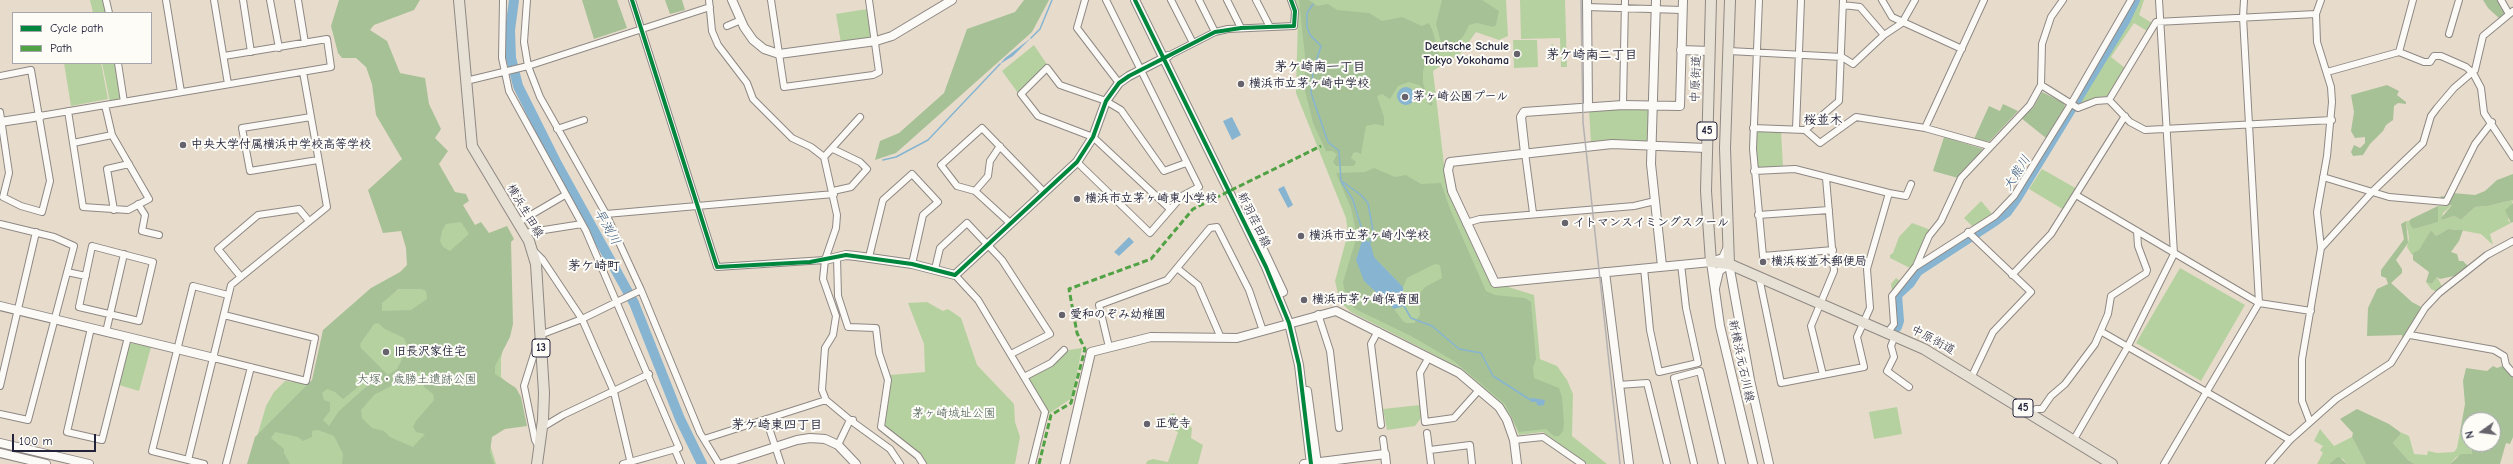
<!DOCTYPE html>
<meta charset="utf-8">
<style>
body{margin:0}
#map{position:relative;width:2513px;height:464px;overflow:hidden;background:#e7dbcb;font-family:"Comic Neue",sans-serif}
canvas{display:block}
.legend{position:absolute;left:12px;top:12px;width:140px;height:52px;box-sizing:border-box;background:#fdfcf7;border:1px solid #a5a5ac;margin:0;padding:5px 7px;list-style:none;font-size:12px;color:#22223b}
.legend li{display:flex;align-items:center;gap:8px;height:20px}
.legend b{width:20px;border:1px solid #a5a5ac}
.north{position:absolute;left:2461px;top:412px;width:40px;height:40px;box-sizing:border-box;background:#fdfcf7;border:1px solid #a5a5ac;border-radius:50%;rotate:256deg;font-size:11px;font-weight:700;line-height:16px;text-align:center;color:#22223b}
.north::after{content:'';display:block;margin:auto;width:14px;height:18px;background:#67636d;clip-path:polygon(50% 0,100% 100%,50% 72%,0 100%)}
.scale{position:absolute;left:12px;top:434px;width:84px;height:18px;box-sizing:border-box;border:2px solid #22223b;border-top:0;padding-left:5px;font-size:12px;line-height:14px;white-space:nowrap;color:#22223b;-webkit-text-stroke:3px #fdfcf7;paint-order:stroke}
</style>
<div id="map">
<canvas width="2513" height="464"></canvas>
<ul class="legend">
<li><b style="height:5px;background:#00873e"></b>Cycle path</li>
<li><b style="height:5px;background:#50a245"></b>Path</li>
</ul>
<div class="north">N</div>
<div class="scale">100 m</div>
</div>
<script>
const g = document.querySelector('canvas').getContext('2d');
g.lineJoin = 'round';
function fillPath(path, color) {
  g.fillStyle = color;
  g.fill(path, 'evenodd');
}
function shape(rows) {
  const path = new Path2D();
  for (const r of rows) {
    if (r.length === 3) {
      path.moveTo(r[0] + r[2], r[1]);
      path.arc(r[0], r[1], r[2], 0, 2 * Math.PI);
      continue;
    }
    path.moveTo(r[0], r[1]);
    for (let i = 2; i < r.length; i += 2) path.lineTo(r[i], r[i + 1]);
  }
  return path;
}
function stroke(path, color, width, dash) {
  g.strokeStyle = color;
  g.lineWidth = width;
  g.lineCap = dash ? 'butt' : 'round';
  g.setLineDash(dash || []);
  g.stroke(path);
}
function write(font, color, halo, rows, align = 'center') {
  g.font = font + ' "Comic Neue","Klee One",sans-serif';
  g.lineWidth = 4;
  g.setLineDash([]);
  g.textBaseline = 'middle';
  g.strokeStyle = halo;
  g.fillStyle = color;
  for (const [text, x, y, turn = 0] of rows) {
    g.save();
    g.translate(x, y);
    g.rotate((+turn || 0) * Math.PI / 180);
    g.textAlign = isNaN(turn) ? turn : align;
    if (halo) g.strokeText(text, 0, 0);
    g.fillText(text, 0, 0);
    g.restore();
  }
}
fillPath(shape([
 [90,0,102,0,107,13,93,13],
 [1294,0,1506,0,1508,36,1499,40,1476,32,1461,53,1433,71,1447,190,1489,281,1534,295,1540,359,1557,366,1567,380,1573,394,1572,436,1607,464,1587,464,1543,432,1519,435,1511,417,1501,403,1462,369,1351,312,1340,302,1335,281,1348,233,1346,218,1296,93,1298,14],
 [1520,0,1565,0,1567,67,1561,67,1560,38,1521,39],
 [2137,0,2144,0,2139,15,2152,23,2147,31,2134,23,2111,57,2125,68,2109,96,2100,97,2082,104,2081,100],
 [867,9,869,11,873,38,841,43,836,14],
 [1513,40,1537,40,1538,67,1514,68],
 [1552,43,1558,58,1555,59,1548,59],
 [1034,45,1048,66,1018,93,1002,71],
 [64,63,101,63,108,99,71,106],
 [102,63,116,63,123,100,110,102],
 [1650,108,1649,142,1591,143,1589,110],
 [1756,131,1781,132,1783,167,1757,168],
 [2042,169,2077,189,2064,210,2029,189],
 [441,180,511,306,501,359,501,377,518,393,524,422,487,435,496,464,249,464,266,406,274,392,285,381,319,385,341,330,421,274],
 [2513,200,2508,220,2511,223,2490,234,2493,245,2481,234,2454,229,2448,229,2436,236,2431,230,2420,250,2412,255,2407,247,2409,238,2406,221,2409,221,2414,229,2437,222,2438,206,2452,205,2443,213,2442,220,2454,216,2461,220,2475,207,2488,206],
 [1981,201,1993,215,1972,226,1964,218],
 [1912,223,1931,230,1912,269,1890,258,1890,255,1893,253,1899,237],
 [2180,268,2245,305,2201,381,2136,343],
 [2437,277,2443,288,2437,292,2431,289,2426,282,2432,284],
 [1896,278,1902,282,1892,291,1891,284],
 [927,302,943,311,948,309,961,318,977,365,1014,404,1015,422,1020,437,1015,464,926,464,921,454,885,427,891,381,890,375,925,372,924,344,908,303],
 [130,343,151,347,139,391,119,385],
 [1082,348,1072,398,1048,414,1027,378,1069,350],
 [1420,405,1421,418,1415,426,1387,430,1383,409],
 [1897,407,1902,434,1874,439,1869,412],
 [1173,413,1192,428,1191,438,1203,445,1198,464,1146,464,1147,461,1153,459,1168,462,1178,432,1164,425,1164,419],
 [2320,429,2334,446,2352,437,2366,464,2347,464,2343,459,2336,458,2329,464,2317,464,2323,453,2320,450,2323,446,2314,441],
 [2400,432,2409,436,2414,454,2427,455,2428,451,2437,453,2454,452,2457,448,2460,432,2471,444,2472,454,2456,457,2450,464,2415,464,2408,460,2393,443,2400,435]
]), '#b6d1a0');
fillPath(shape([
 [339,0,420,0,414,10,374,25,370,30,387,41,400,73,425,78,429,104,441,129,435,138,448,151,439,164,455,192,466,194,469,201,463,205,475,225,481,222,489,233,507,226,514,239,511,242,513,324,510,337,495,366,495,374,516,388,521,397,527,426,505,429,492,437,490,452,494,464,342,464,343,454,334,436,318,430,312,431,312,437,303,441,298,437,275,432,271,438,284,449,284,453,290,464,247,464,255,437,312,380,323,330,371,288,400,272,407,265,406,248,401,231,383,233,368,190,402,159,376,115,372,84,366,67,356,58,342,58,338,53,331,26],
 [461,222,469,234,450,251,443,247,440,241,442,231,446,224],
 [399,289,421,289,426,291,427,299,411,310,382,311,382,303],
 [378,323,385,329,404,338,408,347,397,369,388,375,361,348,360,344,374,324],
 [421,370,424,387,433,394,434,400,416,421,413,427,416,432,425,434,413,447,390,437,384,431,372,428,362,418,361,410,374,395],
 [365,377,367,386,339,411,329,426,323,420,330,411,330,402,324,400,322,393,327,389,335,392,343,399,358,387,355,380,358,378],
 [582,0,617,0,627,28,594,39],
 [665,0,682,0,685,10,670,14],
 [1024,0,1049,0,1032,32,896,153,875,160,880,141,899,133,944,93,967,29,1015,12],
 [1299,0,1309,0,1317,6,1328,4,1337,10,1369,13,1382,21,1402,17,1422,26,1429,23,1433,32,1440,58,1425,64,1423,72,1423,83,1429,101,1433,103,1431,106,1428,104,1424,90,1419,85,1409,82,1398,86,1390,99,1382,94,1377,96,1384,117,1384,126,1375,124,1366,126,1361,154,1357,152,1353,153,1351,158,1356,162,1354,166,1336,166,1333,162,1337,154,1332,151,1326,151,1313,123,1303,83,1306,66],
 [1442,0,1482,0,1499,11,1496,25,1493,27,1477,23,1469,25,1464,35,1455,46,1448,51,1443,50,1436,24],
 [2483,0,2501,0,2508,13,2500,19,2488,8],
 [2387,85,2399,91,2397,95,2406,102,2406,104,2398,103,2394,106,2393,120,2386,125,2383,131,2370,144,2363,155,2353,156,2351,152,2354,145,2360,148,2365,143,2365,137,2355,138,2351,131,2354,112,2351,95],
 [2042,92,2064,103,2065,107,2046,138,2021,118,2033,108],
 [2003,104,2018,111,1989,142,1974,139,1989,106,2000,111],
 [1944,137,1983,149,1958,178,1933,171],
 [1374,168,1395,177,1406,175,1421,184,1441,183,1450,209,1486,291,1495,295,1525,298,1531,302,1536,359,1533,367,1534,378,1559,388,1562,397,1564,423,1563,431,1559,436,1554,436,1546,429,1519,432,1505,404,1454,361,1411,336,1355,309,1346,298,1343,282,1357,236,1351,208,1336,173,1365,172],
 [1379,262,1403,287,1407,278,1435,264,1440,265,1442,278,1425,287,1415,300,1419,305,1420,315,1414,323,1406,323,1403,321,1394,309,1372,289],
 [2513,174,2513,200,2488,206,2475,207,2461,220,2454,216,2442,220,2441,218,2452,205,2442,205,2439,203,2441,196,2447,197,2453,193,2475,195,2485,191,2497,180],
 [2513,203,2513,222,2511,223,2505,210],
 [2438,206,2438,222,2414,229,2411,226,2409,221,2411,219],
 [2406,221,2408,243,2396,260,2402,269,2402,273,2391,283,2412,302,2423,308,2402,341,2402,335,2367,336,2368,308,2377,289,2388,284,2386,278,2381,276,2381,270,2402,242,2404,239,2401,224],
 [2448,229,2463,230,2459,241,2451,252,2457,254,2459,261,2463,261,2469,267,2459,275,2440,279,2437,277,2432,284,2426,282,2429,272,2413,260,2413,253,2419,250,2431,230,2436,236],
 [2505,365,2513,374,2513,437,2510,444,2506,443,2500,464,2450,464,2461,454,2472,454,2471,444,2493,444,2493,420,2469,420,2469,441,2460,432,2465,404,2463,381,2466,368,2487,371,2493,366,2497,368],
 [2357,409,2389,424,2400,432,2400,435,2393,443,2408,460,2415,464,2366,464,2352,437,2353,433,2340,419],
 [2339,457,2347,464,2329,464,2336,458]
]), '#a7c197');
fillPath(shape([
 [1031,38,1013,56,1000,64,1005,58],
 [1406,96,9],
 [1232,117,1241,135,1232,140,1223,121],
 [1284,186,1293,205,1288,208,1278,189],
 [1129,237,1134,242,1119,256,1114,252],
 [1365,240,1370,242,1374,257,1403,287,1404,306,1394,309,1364,281,1356,260,1362,241],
 [1533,398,1545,400,1544,405,1538,406,1536,402,1531,402,1529,399]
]), '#87b5d1');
stroke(shape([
 [1313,4,1307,13,1307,27,1310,35,1321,46,1313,71,1311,93,1328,142,1339,151,1341,181,1353,200,1365,240],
 [1031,38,1040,29,1052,0],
 [883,160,896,157,928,140,1000,64],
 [1343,182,1361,195,1368,203,1373,231,1370,242],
 [1404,306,1411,318,1432,326,1459,349,1481,353,1493,376,1529,399]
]), '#87b5d1', 1.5);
stroke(shape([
 [514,0,510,30,511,58,518,86,557,164,634,303,680,419,702,464],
 [1897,327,1899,321,1897,295,1910,283,1918,271,1995,221,2007,212,2017,198,2125,21,2135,0]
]), '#87b5d1', 10);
const minor = shape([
 [106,0,109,13],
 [166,0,181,92],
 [214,0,228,84],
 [243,0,251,52],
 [270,0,279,48],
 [298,0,305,43],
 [503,0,502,58,509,91,586,231,679,448,623,464],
 [527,0,524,42,528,66,540,97,606,214,641,290,700,433,719,464],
 [632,0,717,267,825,260],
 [709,0,712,31,718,45,747,83,753,99,792,138,811,147,824,157,837,215,836,228,825,260,823,279,836,316,833,335,825,348,822,390,826,400,850,420,890,449,900,464],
 [771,0,784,87,873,75,879,72,869,0],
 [1085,0,1077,28,1119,83],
 [1171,0,1193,43],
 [1199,0,1215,32],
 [1227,0,1241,28],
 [1256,0,1270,27],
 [1759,0,1753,149,1763,256,1833,250],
 [1882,0,1892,17,1962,49],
 [2501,0,2509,14],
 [1843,5,1860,7,1884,35],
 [1587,7,1682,10],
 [727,26,741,20],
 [2449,34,2459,0],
 [1729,51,1842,57,1853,64,1884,35,1902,23,1915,0],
 [2399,52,2413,0],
 [1168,56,1215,32,1228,29,1294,26,1295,11,1291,0],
 [118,63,124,102],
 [2327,72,2399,52,2424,62,2430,62,2434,56,2441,56,2466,67,2473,73,2481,88,2484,113,2513,157],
 [0,76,31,70,50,181,42,212,21,206,3,197,9,173,0,112],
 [466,81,528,66,710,7],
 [2041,85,2078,108,2096,101,2109,100,2130,122,2145,130,2332,120],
 [2109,100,2156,22,2316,14],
 [1623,105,1625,0],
 [68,111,83,207,128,210,149,199,112,135,105,105],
 [40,116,331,67,327,39,224,56],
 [311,117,242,128,250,171,318,160],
 [1753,128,1805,130,1820,143,1856,117,1925,128,1989,146],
 [1925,128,1984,0],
 [557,129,584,120],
 [1796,129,1801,0],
 [1805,130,1839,101,1843,0],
 [73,143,112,135],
 [1525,153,1533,213],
 [824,157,860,117],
 [1077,162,1150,233,1182,196,1199,187,1106,0],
 [1754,171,1795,169,1889,193,1867,269,1870,308,1857,337,1864,367,1781,383,1759,277],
 [2323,177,2389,197,2446,202,2475,144,2492,122],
 [833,191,851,187,867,169,860,162,833,149],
 [975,191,988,176,990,161,1000,146],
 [1889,193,1906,196,1911,184],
 [2076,195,2259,303,2311,311],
 [138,204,145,215,142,231,159,235],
 [1170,209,1093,137,1038,116,1021,94,1047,68,1060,85,1106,101,1121,110,1164,171,1186,163],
 [114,210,107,169,129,164],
 [606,214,834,194],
 [1758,215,1829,210],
 [519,222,565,195],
 [1010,223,975,191,957,186,941,165,982,128,1044,192],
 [1466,223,1480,219,1634,206,1655,201],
 [0,224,54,237,74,246,28,420,0,414],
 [1968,232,2031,292,1993,332,1972,376],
 [525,233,582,224],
 [92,246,153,262,139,321,79,307,92,246],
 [2321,248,2373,191,2423,143,2431,116,2437,108,2454,88,2475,70,2483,36,2513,11],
 [532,249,542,259,582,319,614,392,631,464],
 [837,257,838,296,848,327,876,328,879,353,888,380,881,427,918,456,923,464],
 [869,257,883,200,912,174,938,202,923,215,912,264],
 [1917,266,1995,216,2014,196,2071,104,2131,0],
 [1177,268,1198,285,1221,338],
 [1644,268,1650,330,1659,372,1698,363,1686,308,1681,264],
 [935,269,940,248,967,223,1002,260,1050,334,1011,354],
 [67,272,86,276],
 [955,275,978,300,1045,412,1032,464],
 [2012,275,2051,234,2125,116],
 [241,277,218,249,258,215,299,209,309,221],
 [1318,314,1330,351,1339,428],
 [91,328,67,432,102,440,128,337],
 [1378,331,1371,344,1381,425],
 [106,332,124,254],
 [1888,332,1894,324,1892,296,1916,266,1929,236,1941,221,1961,178,2030,105,2041,85,2042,44,2051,17,2063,0],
 [2102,332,2290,440],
 [2410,335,2494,350,2504,356,2506,365,2513,373],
 [1895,336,1891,346,1894,357,1887,371,1909,387],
 [1109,347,1099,305,1167,280,1210,228,1217,227,1249,290,1263,331],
 [1429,357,1420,373,1425,422,1454,418,1479,390],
 [214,358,306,381,315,338,224,315],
 [1823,375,1811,326,1834,271,1826,178],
 [1024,377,1051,363,1064,350],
 [1618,385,1647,383,1667,464],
 [0,386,36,232],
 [2032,414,2036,409,2042,409,2051,396,2065,384,2095,344,2108,314,2111,296,2146,273,2147,270,2138,246,2137,231],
 [766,419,781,464],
 [2310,422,2302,401,2302,359,2321,248,2317,212,2327,156,2332,102,2331,87,2317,42,2316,14,2321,0],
 [543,427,563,415,649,374],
 [1427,433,1431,464],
 [704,439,826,400],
 [1383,439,1385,454],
 [1514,440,1543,437,1582,464],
 [2073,441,2127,348,2174,254,2159,0],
 [838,445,850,420,853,420],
 [539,447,535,440,524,386,540,335,582,319,641,290],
 [675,450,681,464],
 [1430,450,1470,445,1472,464],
 [188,460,231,285,327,207,303,72],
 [204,464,152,451,193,286,228,295],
 [226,464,251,367],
 [1694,464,1674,378,1700,371,1722,464],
 [2164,464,2259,303,2243,17,2244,0],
 [2269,464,2290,440,2336,399,2391,363,2425,308,2439,293,2487,255,2513,241]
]);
const tertiary = shape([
 [732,0,744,27,753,40,764,49,779,54,876,41,892,36,952,0],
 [1135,0,1266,267,1289,323,1299,365,1311,464],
 [1587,0,1588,106],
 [1656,0,1651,164,1662,266],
 [1681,50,1710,51],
 [0,122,40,116],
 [1706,148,1612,144,1450,162,1448,170,1452,191,1495,283,1711,262,1723,258,1728,247],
 [1525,153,1521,117,1524,112,1623,105,1680,106,1683,0],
 [1248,218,1283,292],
 [825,260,846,255,856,256,912,264,955,275,1077,162,1093,137,1106,101,1119,83,1129,76,1168,56],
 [1711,262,1720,326,1753,464],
 [1605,272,1629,464],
 [1715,288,1719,271,1729,264,1750,380,1769,464],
 [0,306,214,358],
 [1307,391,1317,464],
 [0,443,89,464],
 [0,453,46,464],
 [723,464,797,440,810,438,825,439,838,445,856,464],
 [1065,464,1091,352,1151,337,1237,338,1336,311,1459,373,1499,407,1507,420,1514,440,1517,464],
 [1304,464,1385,454,1386,464]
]);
const primary = shape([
 [459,0,472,146,529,241,536,264,544,393,543,420,537,464],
 [1711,0,1706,191,1711,262,1729,264,1924,349,2112,464],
 [1729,264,1725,148,1730,0]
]);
stroke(minor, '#8e8884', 8);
stroke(tertiary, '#8e8884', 10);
stroke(primary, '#8e8884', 12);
stroke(minor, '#fbfaf7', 6);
stroke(tertiary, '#fbfaf7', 8);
stroke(primary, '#e7e0d4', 10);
stroke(shape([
 [1581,0,1583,122,1620,464]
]), '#b3b1b2', 1.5);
stroke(shape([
 [1039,464,1051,415,1071,403,1085,349,1077,333,1069,289,1151,259,1193,209,1321,146]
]), '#50a245', 3, [6, 3]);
stroke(shape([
 [632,0,717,267,810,262,846,255,912,264,955,275,1077,162,1093,137,1106,101,1119,83,1129,76,1215,32,1241,28,1294,26,1295,11,1291,0],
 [1135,0,1266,267,1289,323,1299,365,1311,464]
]), '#00873e', 4);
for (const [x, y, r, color] of [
 [1517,54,4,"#67636d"],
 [1241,84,4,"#67636d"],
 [1405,97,4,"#67636d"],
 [183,145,4,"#67636d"],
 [1077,199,4,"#67636d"],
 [1565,223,4,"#67636d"],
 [1301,236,4,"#67636d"],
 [1763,262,4,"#67636d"],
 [1304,300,4,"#67636d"],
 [1062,315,4,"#67636d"],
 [386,352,4,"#67636d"],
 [1147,424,4,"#67636d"]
]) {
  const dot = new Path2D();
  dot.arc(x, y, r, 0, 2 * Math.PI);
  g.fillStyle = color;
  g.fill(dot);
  stroke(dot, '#fdfcf7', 1.5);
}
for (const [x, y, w] of [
 [1707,131,20],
 [541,348,18],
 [2023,408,20]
]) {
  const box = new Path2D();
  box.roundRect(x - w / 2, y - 9, w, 18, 3);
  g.fillStyle = '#fdfcf7';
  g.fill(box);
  stroke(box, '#22223b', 1);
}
write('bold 11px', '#22223b', null, [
 ["45",1707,131],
 ["13",541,348],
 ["45",2023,408]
]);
write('bold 12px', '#22223b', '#fdfcf7', [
 ["Deutsche Schule",1509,47,"right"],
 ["Tokyo Yokohama",1509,61,"right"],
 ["横浜市立茅ヶ崎中学校",1249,84],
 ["茅ヶ崎公園プール",1413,97],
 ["中央大学付属横浜中学校高等学校",191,145],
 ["横浜市立茅ヶ崎東小学校",1085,199],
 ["イトマンスイミングスクール",1573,223],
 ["横浜市立茅ヶ崎小学校",1309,236],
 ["横浜桜並木郵便局",1771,262],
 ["横浜市茅ヶ崎保育園",1312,300],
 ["愛和のぞみ幼稚園",1070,315],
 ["旧長沢家住宅",394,352],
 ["正覚寺",1155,424]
], 'left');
write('12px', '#22223b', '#fdfcf7', [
 ["中原街道",1696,79,-88],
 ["横浜生田線",525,211,59],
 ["新羽荏田線",1254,220,64],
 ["中原街道",1933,340,28],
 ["新横浜元石川線",1741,361,78]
]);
write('12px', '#485c52', '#fdfcf7', [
 ["大塚・歳勝土遺跡公園",417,380],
 ["茅ヶ崎城址公園",954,414]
]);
write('bold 13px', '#22223b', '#fdfcf7', [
 ["茅ケ崎南二丁目",1592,55],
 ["茅ケ崎南一丁目",1320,67],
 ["桜並木",1823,120],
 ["茅ケ崎町",594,266],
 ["茅ケ崎東四丁目",777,425]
]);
write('italic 13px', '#3d5d80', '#fdfcf7', [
 ["大熊川",2017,173,-58],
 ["早渕川",607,227,61]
]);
</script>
